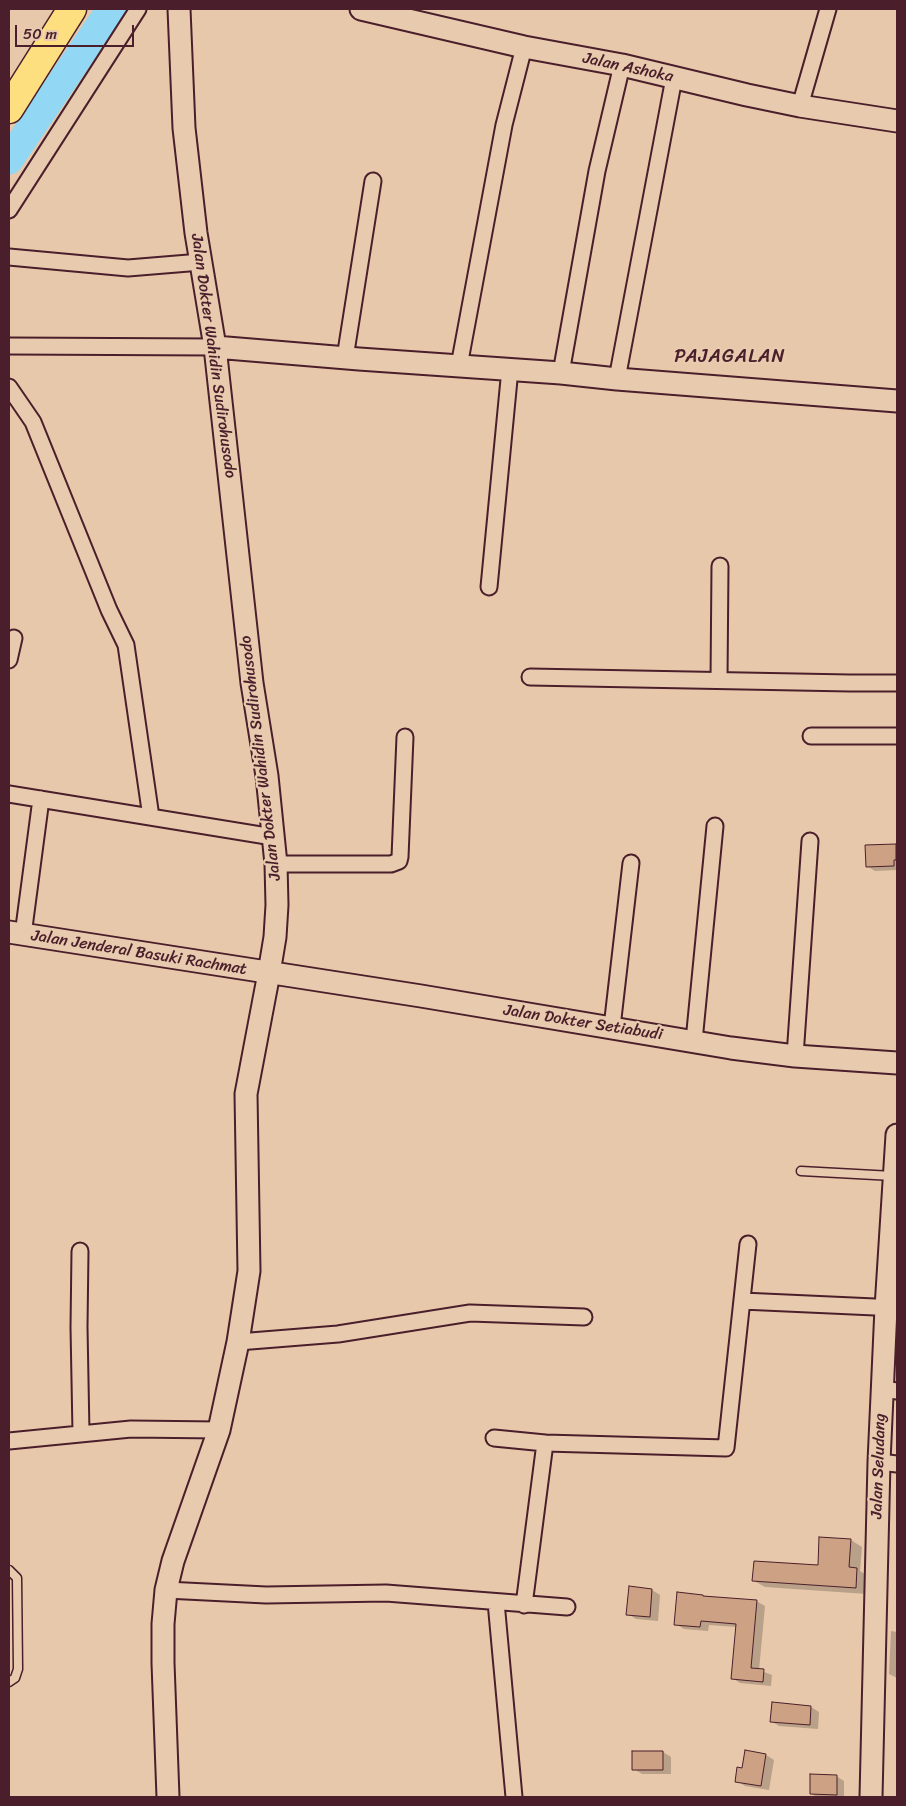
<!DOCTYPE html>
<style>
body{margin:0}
#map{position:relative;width:906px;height:1806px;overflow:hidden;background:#e8c8aa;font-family:Sriracha,sans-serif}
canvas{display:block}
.frame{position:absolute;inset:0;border:10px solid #4a1f2b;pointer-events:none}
.scale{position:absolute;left:15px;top:25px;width:119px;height:22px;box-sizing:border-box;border:2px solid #4a1f2b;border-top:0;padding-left:6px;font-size:15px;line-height:18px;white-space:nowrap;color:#4a1f2b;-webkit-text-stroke:4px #e8cbaf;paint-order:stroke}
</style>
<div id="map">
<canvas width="906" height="1806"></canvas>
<div class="frame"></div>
<div class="scale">50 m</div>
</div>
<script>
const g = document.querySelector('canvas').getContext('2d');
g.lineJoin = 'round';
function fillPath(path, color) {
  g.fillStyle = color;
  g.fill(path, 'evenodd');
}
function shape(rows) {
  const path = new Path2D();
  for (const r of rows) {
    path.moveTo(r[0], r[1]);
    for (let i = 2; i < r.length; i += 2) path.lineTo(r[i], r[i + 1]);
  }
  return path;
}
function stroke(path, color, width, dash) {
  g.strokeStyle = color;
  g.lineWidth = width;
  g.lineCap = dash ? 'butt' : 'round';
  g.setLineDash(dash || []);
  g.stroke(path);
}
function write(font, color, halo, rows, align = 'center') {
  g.font = font + ' Sriracha,sans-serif';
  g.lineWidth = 4.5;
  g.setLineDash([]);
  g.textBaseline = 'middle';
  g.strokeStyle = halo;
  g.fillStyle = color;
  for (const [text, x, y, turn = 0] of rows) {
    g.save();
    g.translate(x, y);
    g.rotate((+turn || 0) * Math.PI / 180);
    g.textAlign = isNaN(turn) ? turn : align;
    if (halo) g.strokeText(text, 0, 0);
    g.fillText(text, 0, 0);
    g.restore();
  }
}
fillPath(shape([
 [895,846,897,847,897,870,875,871,867,866],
 [851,1540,862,1547,860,1571,868,1576,867,1594,765,1587,754,1581,819,1566],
 [630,1588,652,1590,660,1595,658,1621,636,1619,628,1614],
 [756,1601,765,1606,759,1670,772,1675,771,1686,740,1683,732,1678,737,1627,709,1625,708,1631,684,1629,676,1624],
 [891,1631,897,1632,897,1678,889,1674],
 [811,1707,819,1712,818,1729,779,1726,771,1721],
 [663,1752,671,1757,671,1774,642,1774,634,1769],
 [766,1755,774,1760,769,1790,745,1786,737,1781,743,1770],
 [836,1776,844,1781,844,1797,817,1797,811,1794]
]), '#0003');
stroke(shape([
 [9,160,111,9]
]), '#92d7f4', 29);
const building = shape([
 [896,844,896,860,894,860,894,866,866,867,865,845,896,844],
 [819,1537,851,1539,849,1567,857,1568,856,1588,752,1581,754,1561,818,1565,819,1537],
 [629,1586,652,1589,650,1617,626,1615,629,1586],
 [677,1592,703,1595,703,1596,757,1600,751,1668,764,1669,763,1682,731,1679,736,1624,701,1621,700,1627,674,1625,677,1592],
 [772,1702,811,1706,810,1725,770,1722,772,1702],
 [745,1750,766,1754,761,1786,735,1782,737,1767,742,1768,745,1750],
 [632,1751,663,1751,663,1770,632,1770,632,1751],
 [810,1774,837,1775,837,1795,810,1794,810,1774]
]);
fillPath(building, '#cca184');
stroke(building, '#4a1f2b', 1);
const lane = shape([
 [801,1171,893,1176],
 [9,1570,17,1578,18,1669,15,1678,9,1682]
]);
const street = shape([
 [800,106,828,9],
 [9,210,138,9],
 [9,257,128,268,201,262],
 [9,346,215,347],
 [345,358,373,181],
 [459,366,504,125,524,47],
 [561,373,597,171,622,65],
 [617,379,674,78],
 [9,387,33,422,109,610,126,645,151,817],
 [489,587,510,369],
 [9,660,14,638],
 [530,677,850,683,897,683],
 [719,680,720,566],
 [811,736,897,736],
 [9,794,273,837],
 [276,864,391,864,399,861,400,857,405,737],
 [23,935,41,799],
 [612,1027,631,863],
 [694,1041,715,826],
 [795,1056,810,841],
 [80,1251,79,1327,81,1433],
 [742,1301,897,1308],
 [238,1342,338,1334,470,1313,584,1317],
 [882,1389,897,1391],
 [494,1438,545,1443,726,1448,748,1244],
 [9,1441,131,1429,219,1430],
 [879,1462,897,1464],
 [166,1590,266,1595,386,1593,567,1607],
 [496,1602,514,1797],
 [524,1605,545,1443]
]);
const secondary = shape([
 [361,9,524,47,622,65,747,95,800,106,897,121],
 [215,347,359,359,561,373,617,379,897,401],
 [9,932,421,996,731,1048,795,1056,897,1063],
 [168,1797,163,1663,163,1624,166,1590,173,1561,219,1430,238,1342,249,1271,246,1094,269,973,275,937,277,905,276,864,267,776,252,683,215,347,196,233,184,128,179,9],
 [871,1797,879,1462,886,1308,897,1135]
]);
const highway = shape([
 [9,109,72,9]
]);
stroke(lane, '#4a1f2b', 11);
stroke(street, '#4a1f2b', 19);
stroke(secondary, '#4a1f2b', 25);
stroke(highway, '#4a1f2b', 31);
stroke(lane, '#e8cbaf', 8);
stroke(street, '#e8cbaf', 15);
stroke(secondary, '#e8cbaf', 21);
stroke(highway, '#fddf80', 28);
write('16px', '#4a1f2b', '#e8cbaf', [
 ["Jalan Ashoka",628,68,12],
 ["Jalan Dokter Wahidin Sudirohusodo",213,356,82],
 ["Jalan Dokter Wahidin Sudirohusodo",261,758,-97],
 ["Jalan Jenderal Basuki Rachmat",139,953,9],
 ["Jalan Dokter Setiabudi",583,1023,9],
 ["Jalan Seludang",879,1466,-88]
]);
g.letterSpacing = '1px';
write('19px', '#4a1f2b', '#e8cbaf', [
 ["PAJAGALAN",730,357]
]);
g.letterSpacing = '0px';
</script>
